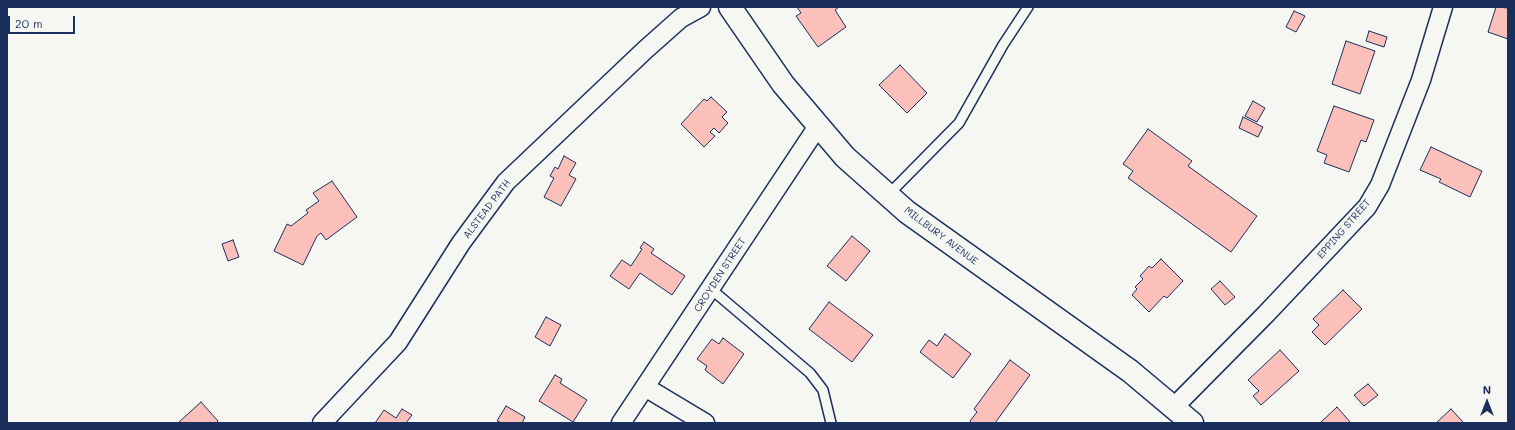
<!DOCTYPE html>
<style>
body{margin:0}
#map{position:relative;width:1515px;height:430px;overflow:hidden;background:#f6f6f2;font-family:Mali,sans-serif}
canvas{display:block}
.frame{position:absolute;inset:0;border:8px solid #1b2f5e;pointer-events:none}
.north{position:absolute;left:1467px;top:382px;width:40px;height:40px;-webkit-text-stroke:3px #f6f6f2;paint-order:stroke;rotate:0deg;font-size:11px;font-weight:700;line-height:16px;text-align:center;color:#1b2f5e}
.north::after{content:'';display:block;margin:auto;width:14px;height:18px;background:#1b2f5e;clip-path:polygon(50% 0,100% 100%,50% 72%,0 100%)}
.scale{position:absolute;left:8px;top:16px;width:67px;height:18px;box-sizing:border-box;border:2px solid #1b2f5e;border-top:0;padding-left:5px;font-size:12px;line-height:14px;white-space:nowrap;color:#1b2f5e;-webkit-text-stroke:3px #f6f6f2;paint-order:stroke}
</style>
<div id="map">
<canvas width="1515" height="430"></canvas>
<div class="frame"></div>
<div class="north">N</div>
<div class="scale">20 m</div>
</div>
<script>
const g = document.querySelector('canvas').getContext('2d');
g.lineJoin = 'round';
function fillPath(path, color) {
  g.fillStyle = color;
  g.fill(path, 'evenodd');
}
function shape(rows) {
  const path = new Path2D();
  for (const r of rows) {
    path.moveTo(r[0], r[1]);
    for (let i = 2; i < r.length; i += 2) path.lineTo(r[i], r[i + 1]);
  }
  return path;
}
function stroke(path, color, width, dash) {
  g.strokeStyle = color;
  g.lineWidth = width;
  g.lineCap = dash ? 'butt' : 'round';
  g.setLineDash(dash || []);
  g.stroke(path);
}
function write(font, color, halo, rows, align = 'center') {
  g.font = font + ' Mali,sans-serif';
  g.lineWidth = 3;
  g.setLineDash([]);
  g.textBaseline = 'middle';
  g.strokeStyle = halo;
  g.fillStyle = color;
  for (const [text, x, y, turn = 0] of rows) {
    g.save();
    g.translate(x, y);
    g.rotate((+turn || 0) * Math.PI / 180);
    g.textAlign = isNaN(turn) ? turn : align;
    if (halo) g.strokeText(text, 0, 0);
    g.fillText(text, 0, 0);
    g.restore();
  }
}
const building = shape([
 [797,7,839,7,835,10,846,27,818,47,796,16,801,13,797,7],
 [1496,7,1508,8,1508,39,1488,32,1496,7],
 [1294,11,1305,16,1296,32,1286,27,1294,11],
 [1369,31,1387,37,1384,47,1366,41,1369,31],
 [1346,41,1375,51,1360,94,1332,84,1346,41],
 [900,65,927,93,907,113,879,85,900,65],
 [711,97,727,112,722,117,728,123,719,133,714,128,710,132,715,136,704,147,681,124,704,99,707,101,711,97],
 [1253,101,1265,108,1257,122,1245,116,1253,101],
 [1334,106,1374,120,1366,142,1361,140,1349,172,1324,163,1327,155,1317,151,1334,106],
 [1243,117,1263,127,1258,137,1239,128,1243,117],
 [1148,129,1192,161,1188,166,1257,216,1231,252,1128,178,1133,171,1123,164,1148,129],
 [1431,147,1482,171,1470,197,1439,182,1441,179,1420,170,1431,147],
 [564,156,576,163,569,175,576,179,561,206,544,197,554,178,550,176,555,167,558,169,564,156],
 [332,181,357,217,326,240,321,233,317,236,303,265,274,251,287,224,291,226,308,213,306,210,319,201,313,193,332,181],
 [852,236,870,251,846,281,827,266,852,236],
 [233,240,239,257,228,261,222,244,233,240],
 [644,242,654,249,651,253,685,276,672,295,640,273,629,289,610,276,622,260,631,266,642,249,640,248,644,242],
 [1161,259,1183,281,1167,298,1164,296,1149,312,1132,295,1137,289,1135,287,1143,279,1140,276,1149,266,1152,268,1161,259],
 [1220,281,1235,297,1225,305,1211,289,1220,281],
 [1343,290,1362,309,1325,345,1312,332,1319,325,1313,319,1343,290],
 [829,302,873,335,852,362,809,329,829,302],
 [546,317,561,325,550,346,535,337,546,317],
 [945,334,971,354,953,378,920,352,929,340,937,346,945,334],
 [723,338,744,354,723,384,705,370,707,366,697,359,712,339,719,344,723,338],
 [1280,350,1299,371,1261,405,1253,396,1259,391,1248,380,1280,350],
 [1010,360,1030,375,995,423,972,423,970,421,977,412,974,409,1010,360],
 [555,375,562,379,560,383,587,400,573,422,539,401,555,375],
 [1368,384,1378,395,1364,406,1354,395,1368,384],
 [201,402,218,421,216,423,178,423,201,402],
 [506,406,525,417,522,423,502,423,497,421,506,406],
 [1337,407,1351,423,1320,423,1337,407],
 [402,409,412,415,406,423,375,423,384,410,396,418,402,409],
 [1451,409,1464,423,1436,423,1451,409]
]);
fillPath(building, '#fcc0ba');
stroke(building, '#1b2f5e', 1);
const lane = shape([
 [888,195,959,123,1003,45,1028,7],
 [711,289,810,373,823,390,831,423]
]);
const street = shape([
 [645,387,705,423],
 [1174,407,1266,314,1367,207,1380,185,1421,80,1443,7],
 [322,423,398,342,461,243,506,182,645,50,681,18,701,7],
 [621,423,818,126]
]);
const secondary = shape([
 [730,7,783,84,845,157,907,212,1130,371,1192,423]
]);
stroke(lane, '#1b2f5e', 12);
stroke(street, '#1b2f5e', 21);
stroke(secondary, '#1b2f5e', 25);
stroke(lane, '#f6f6f2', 9);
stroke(street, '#f6f6f2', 18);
stroke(secondary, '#f6f6f2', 22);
write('10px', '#1b2f5e', '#f6f6f2', [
 ["ALSTEAD PATH",487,209,-53],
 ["EPPING STREET",1344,229,-49],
 ["MILLBURY AVENUE",941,236,37],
 ["CROYDEN STREET",720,275,-57]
]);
</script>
